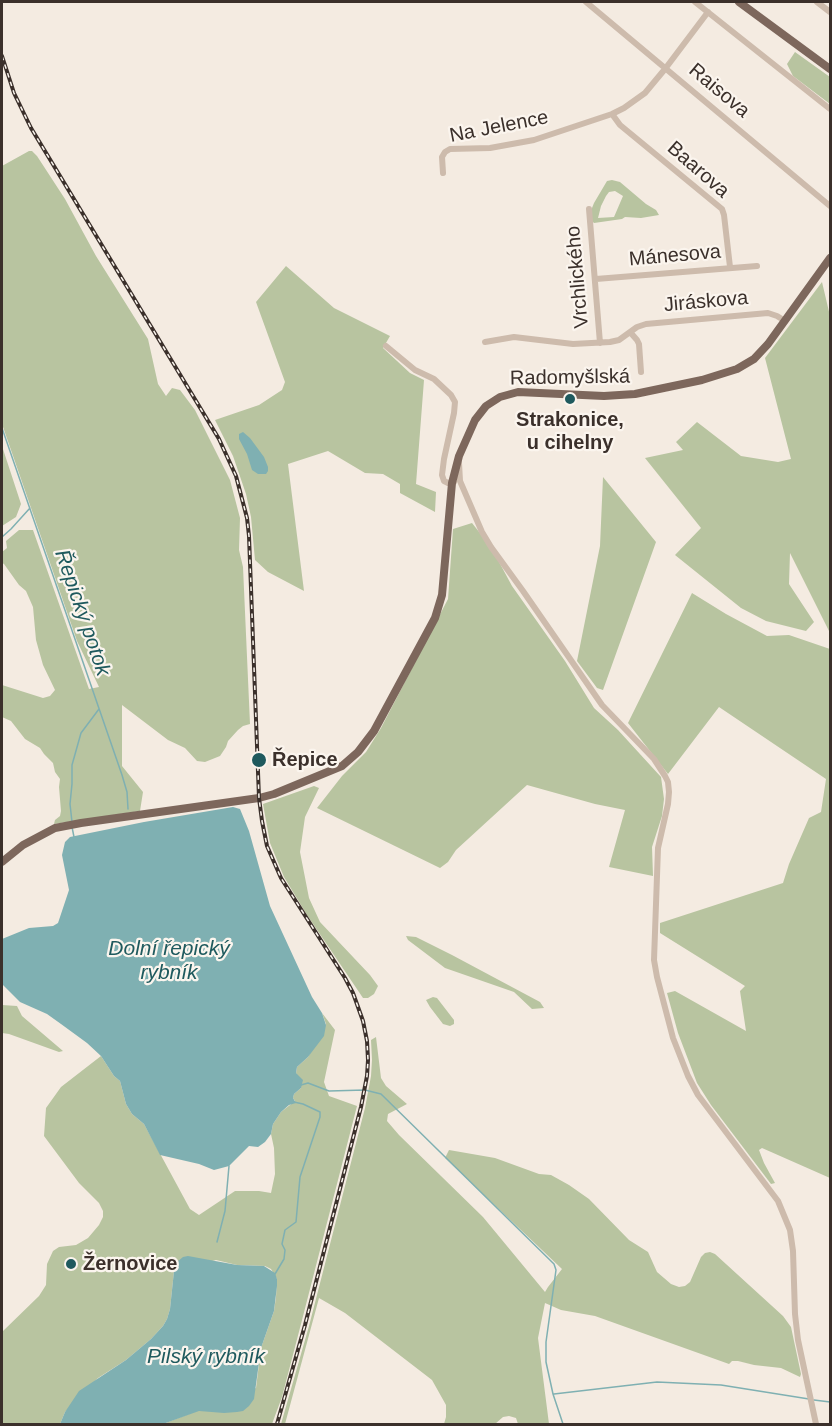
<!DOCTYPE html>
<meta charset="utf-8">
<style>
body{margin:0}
#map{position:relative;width:832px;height:1426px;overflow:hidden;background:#f4ebe1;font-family:Helvetica,sans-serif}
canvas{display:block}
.frame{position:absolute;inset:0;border:3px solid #3b302b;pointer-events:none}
</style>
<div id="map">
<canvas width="832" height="1426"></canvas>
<div class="frame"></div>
</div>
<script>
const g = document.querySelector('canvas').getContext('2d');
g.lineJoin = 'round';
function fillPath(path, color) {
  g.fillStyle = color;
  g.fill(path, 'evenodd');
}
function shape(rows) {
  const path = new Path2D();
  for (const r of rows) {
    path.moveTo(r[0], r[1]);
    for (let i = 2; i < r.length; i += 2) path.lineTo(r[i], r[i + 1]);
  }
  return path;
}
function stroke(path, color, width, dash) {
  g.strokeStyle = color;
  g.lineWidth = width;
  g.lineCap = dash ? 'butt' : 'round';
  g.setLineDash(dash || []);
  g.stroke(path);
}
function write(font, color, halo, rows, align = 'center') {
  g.font = font + ' Helvetica,sans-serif';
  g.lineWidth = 4.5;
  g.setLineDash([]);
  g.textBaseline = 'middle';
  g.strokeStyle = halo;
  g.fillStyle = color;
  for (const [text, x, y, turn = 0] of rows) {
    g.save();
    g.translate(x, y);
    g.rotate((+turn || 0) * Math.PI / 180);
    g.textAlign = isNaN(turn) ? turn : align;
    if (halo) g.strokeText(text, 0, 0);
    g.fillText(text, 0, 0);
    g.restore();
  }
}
fillPath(shape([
 [795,52,830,77,830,104,793,76,787,64],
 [29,151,32,151,37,156,65,199,96,256,148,339,158,384,166,396,172,388,180,390,195,410,230,480,240,518,239,550,243,567,250,724,243,726,238,730,228,741,226,747,220,756,205,762,197,761,185,748,168,740,122,705,122,766,143,792,140,811,54,824,55,820,60,816,61,811,59,787,60,779,55,772,53,763,44,754,40,748,25,739,11,721,2,717,2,685,43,698,50,696,55,690,43,665,36,640,33,607,26,591,19,585,4,564,2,563,2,552,7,548,6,541,19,530,33,530,89,689,99,687,77,641,2,424,2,166],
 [612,180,620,182,646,204,656,210,659,215,641,218,625,217,622,219,594,223,592,221,592,208,594,203,607,181],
 [615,191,623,196,614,217,598,218,601,206,606,196,609,192],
 [286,266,334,308,390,336,383,348,410,373,424,380,416,484,436,492,435,512,400,493,400,484,383,474,365,473,328,451,288,464,304,591,268,572,255,560,251,517,246,494,233,456,215,420,259,405,282,390,285,382,256,302],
 [822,282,830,316,830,633,790,553,789,584,814,622,806,631,766,621,741,608,675,555,701,528,645,458,683,450,676,442,697,422,741,456,778,462,791,459,765,358],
 [2,446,21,504,16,517,2,526],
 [603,477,656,542,603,690,597,688,577,661,600,546],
 [472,523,491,547,512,586,565,661,594,708,618,730,661,777,664,799,662,816,652,847,653,876,609,867,625,810,595,804,527,785,456,850,448,862,440,868,317,808,342,776,366,752,381,728,448,599,453,529],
 [692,593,726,614,767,636,789,635,830,649,830,1178,762,1148,759,1150,764,1163,775,1183,771,1184,711,1105,697,1083,678,1033,667,993,675,991,746,1031,740,991,745,986,660,933,660,923,783,883,789,864,809,818,821,812,826,779,719,707,668,774,628,723],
 [314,786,319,788,305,817,300,852,309,898,320,922,370,975,378,986,374,994,368,998,363,998,307,915,284,877,270,843,263,804],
 [406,936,416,937,452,955,540,1002,544,1008,532,1009,514,992,445,968,408,940],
 [433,997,437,998,454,1020,454,1024,450,1026,443,1024,430,1007,426,1000],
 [2,1005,17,1006,22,1016,63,1051,59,1052,9,1034,2,1033],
 [322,1013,335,1030,324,1082,329,1096,357,1106,301,1324,282,1397,272,1424,163,1424,256,1388,261,1348,274,1311,276,1297,277,1279,271,1269,265,1266,237,1265,216,1260,174,1271,170,1309,167,1319,163,1326,151,1339,126,1360,98,1378,65,1412,60,1424,2,1424,2,1332,39,1296,46,1285,47,1264,53,1251,59,1247,76,1245,88,1238,99,1225,103,1217,103,1211,99,1203,79,1183,44,1136,46,1108,61,1087,101,1056,114,1076,120,1081,126,1104,132,1114,144,1124,190,1209,199,1215,235,1191,259,1191,271,1193,275,1174,274,1148,271,1134,273,1124,281,1112,295,1101,293,1098,294,1094,301,1088,296,1073,297,1067,308,1057,326,1024],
 [376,1037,381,1078,386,1086,407,1104,388,1114,387,1121,399,1135,483,1217,545,1292,548,1287,562,1269,445,1158,449,1150,495,1158,539,1174,551,1175,569,1185,589,1199,629,1240,648,1252,657,1272,671,1284,679,1287,685,1286,690,1282,701,1257,705,1253,710,1252,715,1254,783,1316,791,1327,801,1374,800,1377,781,1368,754,1365,738,1361,732,1361,729,1364,595,1316,561,1310,545,1303,538,1338,549,1424,518,1424,516,1418,509,1416,503,1417,495,1424,444,1424,446,1417,446,1405,432,1380,345,1313,319,1298,285,1424,281,1424,309,1326,365,1108,371,1076,372,1060,371,1040]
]), '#b8c4a0');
fillPath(shape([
 [243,432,250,438,264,457,268,467,268,471,266,474,258,474,252,470,247,454,239,439,239,434],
 [233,807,240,809,249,831,270,906,312,997,322,1013,326,1025,324,1036,308,1057,297,1067,296,1073,303,1080,301,1088,294,1094,293,1098,296,1103,289,1105,281,1112,273,1124,271,1134,265,1142,258,1147,249,1146,229,1166,214,1170,199,1164,160,1155,144,1124,132,1114,126,1104,120,1081,114,1076,101,1056,87,1043,61,1024,47,1014,20,1002,3,985,2,983,2,939,29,928,53,926,58,923,69,890,62,855,65,842,70,837,144,822],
 [188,1256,237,1265,264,1266,275,1273,277,1279,277,1286,274,1311,261,1348,254,1399,249,1406,243,1411,237,1412,224,1413,199,1411,163,1424,60,1424,65,1412,79,1391,126,1360,151,1339,163,1326,167,1319,170,1309,174,1271,177,1262,183,1257]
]), '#7fb0b2');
stroke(shape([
 [2,428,122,775,127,792,128,809],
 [2,537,11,529,30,508],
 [72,822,70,804,72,784,72,765,81,733,99,709],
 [72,827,74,837],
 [301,1085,308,1083,329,1091,365,1090,381,1094,554,1264,556,1270,546,1342,546,1362,553,1394,563,1424],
 [217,1242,225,1211,229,1166],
 [275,1274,284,1259,285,1250,282,1244,285,1230,296,1222,300,1177,320,1117,320,1112,303,1104,294,1102],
 [554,1394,657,1382,721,1385,809,1399],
 [814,1400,830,1402]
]), '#7fb0b2', 1.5);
stroke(shape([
 [586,2,830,206],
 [695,2,830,109],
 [817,2,830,12],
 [612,114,620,125,722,209,724,215,730,267],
 [443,173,442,157,445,152,450,149,490,148,534,140,612,114,624,108,645,93,665,69,708,12],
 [589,209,600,343],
 [596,279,757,266],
 [630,332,637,340,639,344,641,372],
 [485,342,514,337,573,344,610,342,619,340,637,327,646,324,768,313,777,316,785,321],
 [386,346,415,370,434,379,451,395,455,402,454,413,444,459,442,475,444,481,448,483,454,482],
 [459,463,460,481,482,532,491,547,523,591,602,705,654,759,665,776,668,782,669,792,668,804,658,848,654,960,657,977,673,1038,688,1076,698,1095,778,1201,790,1230,793,1251,795,1314,798,1340,816,1424]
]), '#cdbbac', 6);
stroke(shape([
 [739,2,830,69],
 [2,862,23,845,55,828,81,823,259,798,274,794,342,766,358,752,374,731,435,618,442,595,452,483,459,456,475,420,486,406,500,397,518,392,604,396,635,394,702,380,737,369,754,359,768,344,830,258]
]), '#7d675c', 8);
const rail = shape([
 [2,56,14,93,31,128,219,439,236,476,247,518,249,536,259,798,262,821,267,846,281,878,345,978,353,993,363,1021,367,1041,368,1060,367,1076,361,1107,305,1325,277,1424]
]);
stroke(rail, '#3b302b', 4);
stroke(rail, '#fbf5ee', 1.5, [4.5]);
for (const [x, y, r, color] of [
 [570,399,6,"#1f5a5e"],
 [259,760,8,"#1f5a5e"],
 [71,1264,6,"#1f5a5e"]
]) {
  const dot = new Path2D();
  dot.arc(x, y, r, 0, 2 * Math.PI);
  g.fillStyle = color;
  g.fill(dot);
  stroke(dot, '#fbf5ee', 2);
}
write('20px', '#3b302b', '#fbf5ee', [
 ["Raisova",719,91,40],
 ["Na Jelence",499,127,-11],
 ["Baarova",698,170,41],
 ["Mánesova",675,256,-5],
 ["Vrchlického",578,277,-95],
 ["Jiráskova",706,302,-5],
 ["Radomyšlská",570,378,-1]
]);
write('bold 20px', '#3b302b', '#fbf5ee', [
 ["Strakonice,",570,420,"center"],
 ["u cihelny",570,443,"center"],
 ["Řepice",272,760],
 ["Žernovice",83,1264]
], 'left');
write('italic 21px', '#1f5a5e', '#fbf5ee', [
 ["Řepický potok",82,613,71],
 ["Dolní řepický",169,949],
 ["rybník",169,973],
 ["Pilský rybník",206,1357]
]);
</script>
